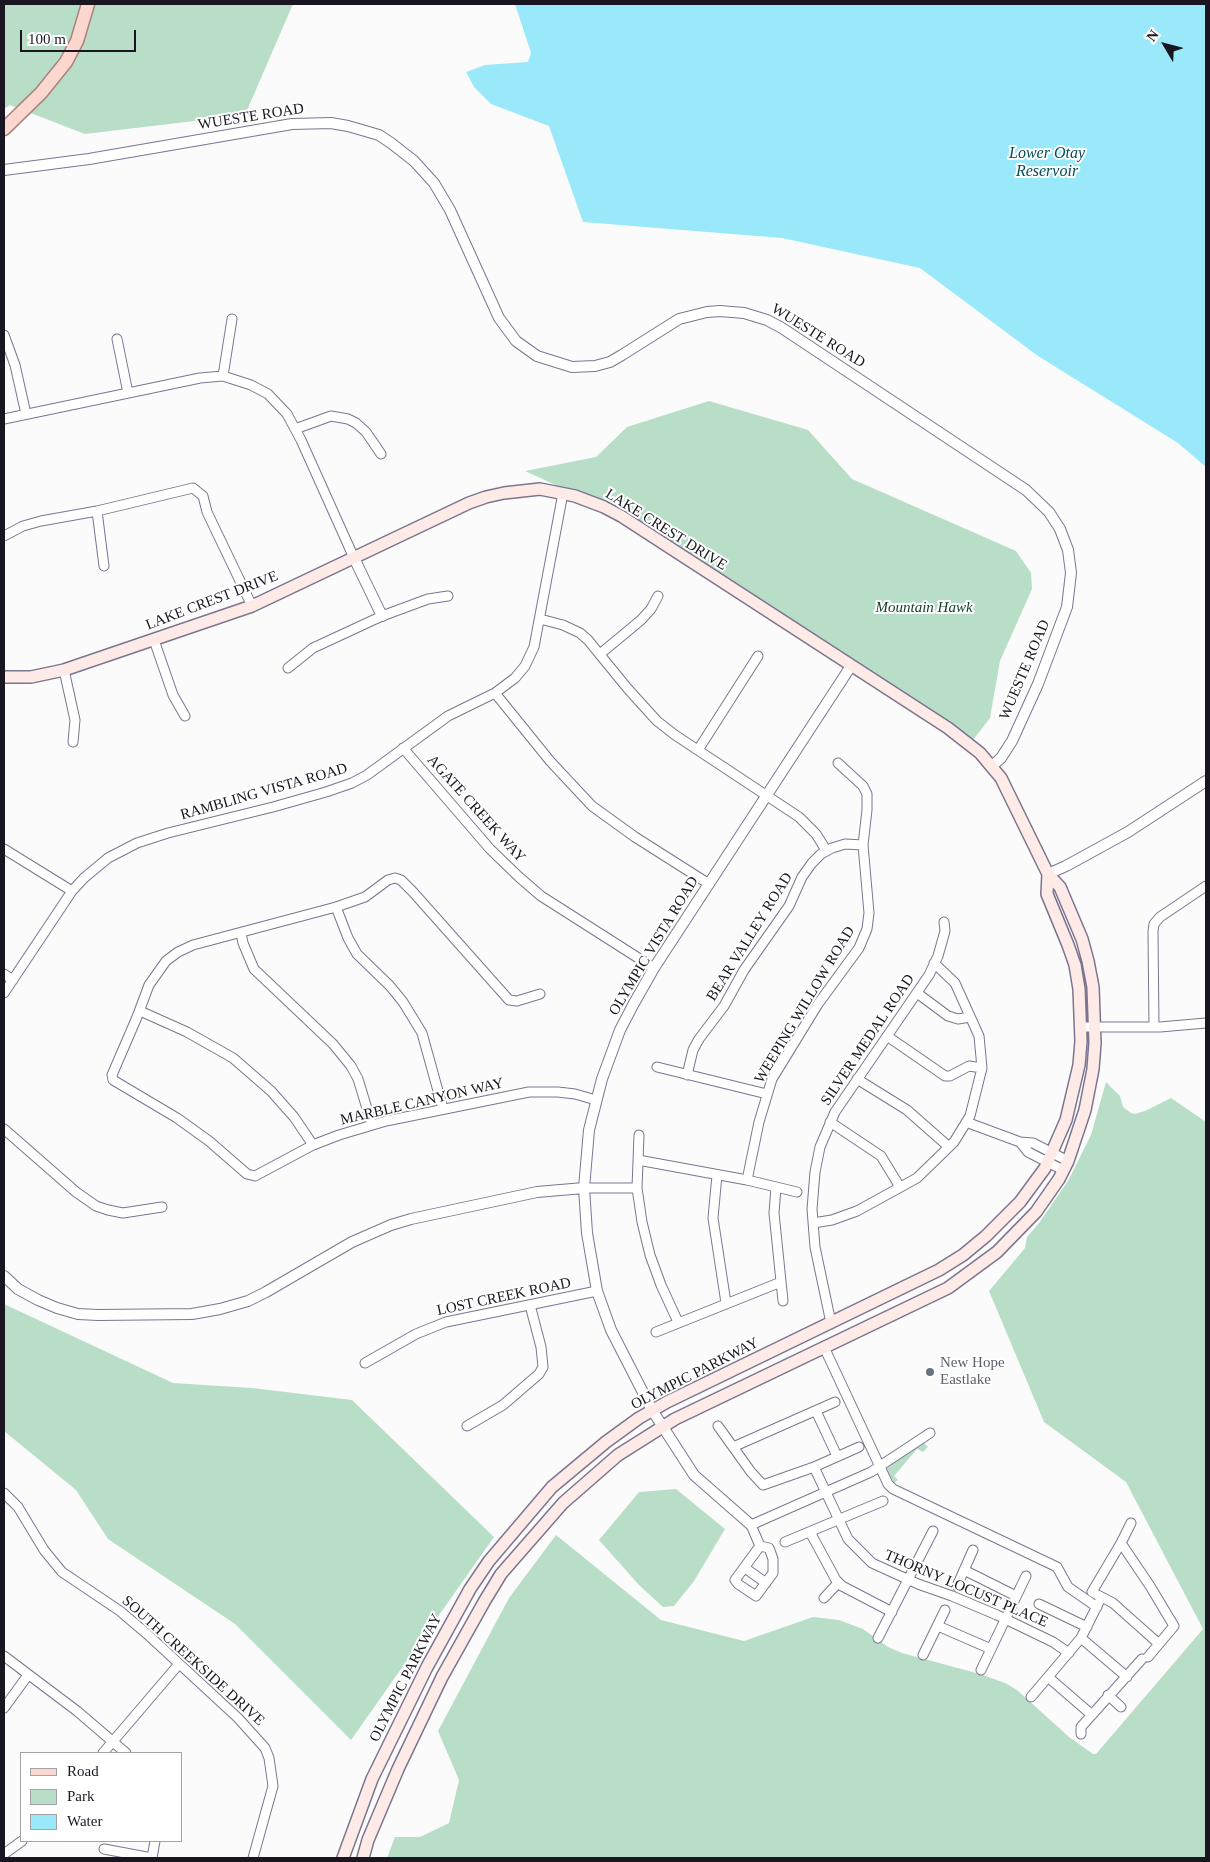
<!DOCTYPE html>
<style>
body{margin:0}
#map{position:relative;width:1210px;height:1862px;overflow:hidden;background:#fbfbfb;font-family:Georgia,serif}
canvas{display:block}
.frame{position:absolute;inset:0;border:5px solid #191621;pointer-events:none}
.legend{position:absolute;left:20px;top:1752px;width:162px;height:90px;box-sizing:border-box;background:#fff;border:1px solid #a3a2a6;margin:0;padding:6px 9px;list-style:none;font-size:15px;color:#191621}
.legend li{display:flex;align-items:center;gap:10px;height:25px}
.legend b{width:25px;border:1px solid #a3a2a6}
.north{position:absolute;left:1140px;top:20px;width:50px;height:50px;-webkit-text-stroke:4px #fff;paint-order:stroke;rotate:307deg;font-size:14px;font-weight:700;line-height:20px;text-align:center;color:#191621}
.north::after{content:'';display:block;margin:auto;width:18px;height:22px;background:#191621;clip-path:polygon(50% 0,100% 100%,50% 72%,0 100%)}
.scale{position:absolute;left:20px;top:30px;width:116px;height:22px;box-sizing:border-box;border:2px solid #191621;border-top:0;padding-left:6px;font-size:15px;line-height:18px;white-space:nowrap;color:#191621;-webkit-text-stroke:4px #fff;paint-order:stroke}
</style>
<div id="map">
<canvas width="1210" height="1862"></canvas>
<div class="frame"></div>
<ul class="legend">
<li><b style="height:6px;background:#fcd7cf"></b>Road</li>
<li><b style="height:14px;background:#b9dec7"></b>Park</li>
<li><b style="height:14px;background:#9ae9fa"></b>Water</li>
</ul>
<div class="north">N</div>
<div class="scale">100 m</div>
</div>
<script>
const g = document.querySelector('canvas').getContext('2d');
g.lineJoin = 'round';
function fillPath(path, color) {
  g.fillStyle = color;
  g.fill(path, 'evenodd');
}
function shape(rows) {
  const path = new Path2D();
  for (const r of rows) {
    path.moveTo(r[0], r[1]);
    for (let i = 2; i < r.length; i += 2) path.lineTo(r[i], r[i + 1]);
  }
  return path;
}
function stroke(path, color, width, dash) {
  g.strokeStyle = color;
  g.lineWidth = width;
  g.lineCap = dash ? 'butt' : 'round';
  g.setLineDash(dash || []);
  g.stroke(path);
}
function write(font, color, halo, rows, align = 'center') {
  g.font = font + ' Georgia,serif';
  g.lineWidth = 4;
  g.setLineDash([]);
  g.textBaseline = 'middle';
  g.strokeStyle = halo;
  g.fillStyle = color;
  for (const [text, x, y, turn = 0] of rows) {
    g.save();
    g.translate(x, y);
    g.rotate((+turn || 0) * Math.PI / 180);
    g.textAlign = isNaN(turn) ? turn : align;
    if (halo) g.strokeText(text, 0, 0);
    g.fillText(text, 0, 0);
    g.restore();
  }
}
fillPath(shape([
 [4,4,293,4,245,115,85,134,10,105,4,109],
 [709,401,808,430,852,479,1016,551,1031,573,1032,589,1000,661,990,718,970,744,604,507,525,471,596,457,627,427],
 [1106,1082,1120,1096,1123,1107,1131,1113,1135,1114,1145,1111,1171,1098,1206,1122,1206,1858,387,1858,395,1837,420,1837,449,1823,459,1780,438,1731,509,1598,556,1535,661,1620,744,1641,813,1617,839,1620,863,1629,888,1647,902,1653,980,1674,1005,1683,1017,1690,1069,1737,1093,1754,1096,1754,1203,1629,1126,1482,1044,1422,989,1291,1025,1248,1027,1237,1039,1223,1068,1181,1091,1135],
 [4,1304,173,1383,252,1388,352,1400,494,1537,351,1740,235,1624,108,1539,76,1490,4,1431],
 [922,1441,928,1447,923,1452,917,1449,894,1476,898,1480,894,1483,886,1469],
 [676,1489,725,1529,694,1581,674,1606,663,1607,639,1585,599,1540,639,1492]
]), '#b9dec7');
fillPath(shape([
 [515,4,1206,4,1206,467,1178,443,1038,356,920,268,782,238,583,222,549,126,491,104,474,87,466,72,485,65,528,62,531,53]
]), '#9ae9fa');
const minor = shape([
 [4,335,15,365,26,414],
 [117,339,128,393],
 [223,376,232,319],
 [4,419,200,378,223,376,251,385,268,394,287,414,301,440,354,558],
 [295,429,331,416,348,419,356,423,366,432,381,454],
 [97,511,104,566],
 [4,536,23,526,41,521,97,511,193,488,203,496,207,512,252,606],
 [540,619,563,625,580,633,588,640,628,689,657,721,675,735,799,817,816,834,826,850],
 [154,640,173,695,185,716],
 [600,654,641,620,651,609,658,596],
 [288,668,313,648,382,616,428,599,448,596],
 [64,670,75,720,73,742],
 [495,693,550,761,592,806,635,837,709,884],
 [403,748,490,849,519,877,541,896,654,968],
 [698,750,758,656],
 [4,849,72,891],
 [336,907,348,938,357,954,390,986,403,1002,422,1033,443,1109],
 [241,933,243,943,254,969,333,1044,351,1066,358,1079,372,1125],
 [4,974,13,980],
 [4,993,72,891,84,878,108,858,137,843,168,833,273,807,326,792,352,783,367,775,448,716,495,693,515,678,525,666,534,647,563,493],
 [917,993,948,1016,958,1019,970,1017],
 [540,994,517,1001,509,1000,413,892,401,880,395,878,388,880,365,897,336,907,193,945,178,952,166,961,149,985,137,1017,112,1075,113,1080,177,1118,209,1141,247,1174,255,1176,313,1145,339,1135,386,1121,529,1092,558,1092,575,1094,596,1100],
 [140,1011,187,1032,233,1058,271,1091,294,1117,313,1145],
 [1081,1027,1160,1027,1206,1023],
 [1154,1027,1153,931,1154,924,1160,917,1206,886],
 [887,1036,945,1076,950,1076,969,1066,982,1068],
 [657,1067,767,1094],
 [687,1075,693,1050,699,1039,724,1006,744,970,789,906,802,877,812,863,821,854,832,848,845,844,863,845],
 [857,1079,907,1110,949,1147],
 [830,1122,881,1156,900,1187],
 [966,1122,1020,1142,1033,1143,1068,1161],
 [4,1129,76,1192,96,1206,108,1210,123,1213,162,1207],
 [639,1135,637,1188,642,1222,650,1255,661,1285,678,1322],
 [1020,1142,1028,1152,1063,1170],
 [638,1160,747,1180,797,1192],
 [717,1175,713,1218,726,1303],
 [747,1180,759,1122,772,1079,818,1004,859,948,867,929,869,913,863,845,867,810,867,794,863,786,838,763],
 [776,1187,774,1213,783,1301],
 [584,1188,637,1188],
 [813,1223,832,1220,857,1211,917,1178,954,1142,970,1116,982,1068,979,1036,955,983,934,963],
 [831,1323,815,1247,812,1209,815,1172,820,1147,835,1112,929,975,938,956,945,931,944,922],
 [656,1332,781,1282],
 [824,1347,888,1484,893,1489,1057,1567,1068,1587,1097,1607],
 [365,1363,416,1334,446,1322,597,1291],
 [816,1411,837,1456],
 [467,1426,503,1405,539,1374,543,1367,541,1347,530,1305],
 [718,1426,751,1472,763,1485,814,1467,859,1447],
 [733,1447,835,1402],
 [814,1467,848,1539,872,1563,918,1584,952,1596,997,1615,1053,1642,1069,1653],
 [4,1493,18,1507,44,1550,62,1572,120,1611,147,1634,238,1718,265,1748,269,1758,273,1786,253,1858],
 [1131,1523,1121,1543,1092,1592,1113,1603,1159,1644],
 [810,1532,836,1580,842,1586,892,1612],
 [785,1542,883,1501],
 [1121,1543,1150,1586,1174,1626,1148,1657],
 [760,1546,769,1548,773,1559,773,1573,756,1596,738,1584,735,1580,760,1546,751,1525,871,1472,930,1433],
 [745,1568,766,1583],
 [964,1570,1016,1596],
 [957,1586,973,1550],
 [824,1598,838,1583],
 [1039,1604,1087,1627],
 [938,1626,991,1649],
 [878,1638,933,1531],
 [1081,1638,1127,1677],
 [923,1655,945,1610],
 [4,1656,77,1711,126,1753],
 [981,1670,1026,1576],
 [1048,1677,1092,1715],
 [1108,1695,1121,1707],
 [1031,1697,1081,1638,1099,1602],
 [4,1708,28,1675],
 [1081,1734,1081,1727,1142,1659],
 [103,1753,179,1664],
 [104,1849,152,1858],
 [4,1854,22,1841],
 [152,1858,155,1841]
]);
const tertiary = shape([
 [4,170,89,159,292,124,331,123,348,126,379,135,391,143,414,161,434,183,450,210,499,318,516,341,537,356,572,367,595,366,610,362,622,355,679,319,707,312,720,311,744,313,767,320,782,328,1026,490,1049,512,1060,529,1068,550,1071,573,1067,607,1038,684,1012,741,1001,758,992,766],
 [354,558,382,616],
 [1048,874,1066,866,1128,832,1206,781],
 [4,1276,18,1289,38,1300,57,1308,78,1314,98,1315,192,1314,220,1309,248,1301,266,1292,352,1242,391,1225,411,1219,537,1192,584,1188],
 [751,1525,694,1475,652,1410,611,1330,597,1291,587,1233,584,1188,589,1130,602,1079,620,1030,633,1005,654,968,851,666]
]);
const secondary = shape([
 [4,677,31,677,64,670,252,606,469,503,486,497,504,493,540,489,575,496,604,507,621,516,948,728,980,753,1001,778,1048,874,1060,887,1082,939,1088,961,1093,987,1095,1043,1093,1069,1085,1110,1068,1161,1059,1179,1036,1212,997,1252,948,1288,675,1419,618,1455,563,1503,501,1574,484,1602,442,1677,398,1769,368,1840,363,1858],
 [343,1858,372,1779,427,1667,470,1589,489,1561,552,1487,606,1442,639,1418,667,1402,939,1270,963,1255,986,1236,1020,1202,1045,1168,1066,1120,1079,1065,1081,1041,1079,989,1075,965,1068,945,1047,894,1048,874]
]);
const primary = shape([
 [4,129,41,93,66,62,77,41,88,4]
]);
stroke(minor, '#7c7591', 11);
stroke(tertiary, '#7c7591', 12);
stroke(secondary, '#7c7591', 14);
stroke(primary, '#ab837d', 15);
stroke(minor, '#fff', 9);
stroke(tertiary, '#fff', 10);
stroke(secondary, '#feebe7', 11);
stroke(primary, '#fcd7cf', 12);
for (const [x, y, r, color] of [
 [930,1372,5,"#6b7280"]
]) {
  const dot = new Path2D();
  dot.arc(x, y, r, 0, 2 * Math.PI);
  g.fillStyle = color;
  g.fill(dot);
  stroke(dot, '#fff', 2);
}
write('15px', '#191621', '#fff', [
 ["WUESTE ROAD",251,117,-9],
 ["WUESTE ROAD",818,336,32],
 ["LAKE CREST DRIVE",666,530,32],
 ["LAKE CREST DRIVE",212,601,-21],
 ["WUESTE ROAD",1025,670,-67],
 ["RAMBLING VISTA ROAD",264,792,-16],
 ["AGATE CREEK WAY",476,809,48],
 ["BEAR VALLEY ROAD",750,937,-58],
 ["OLYMPIC VISTA ROAD",654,946,-59],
 ["WEEPING WILLOW ROAD",805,1005,-59],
 ["SILVER MEDAL ROAD",868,1040,-56],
 ["MARBLE CANYON WAY",422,1102,-13],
 ["LOST CREEK ROAD",504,1297,-12],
 ["OLYMPIC PARKWAY",695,1374,-27],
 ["THORNY LOCUST PLACE",966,1589,23],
 ["SOUTH CREEKSIDE DRIVE",193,1661,42],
 ["OLYMPIC PARKWAY",406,1678,-63]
]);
write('italic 15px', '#12422a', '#fff', [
 ["Mountain Hawk",924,608]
]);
write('15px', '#5b616d', '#fff', [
 ["New Hope",940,1363],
 ["Eastlake",940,1380]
], 'left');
write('italic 16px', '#024c58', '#fff', [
 ["Lower Otay",1047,154],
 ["Reservoir",1047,172]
]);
</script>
